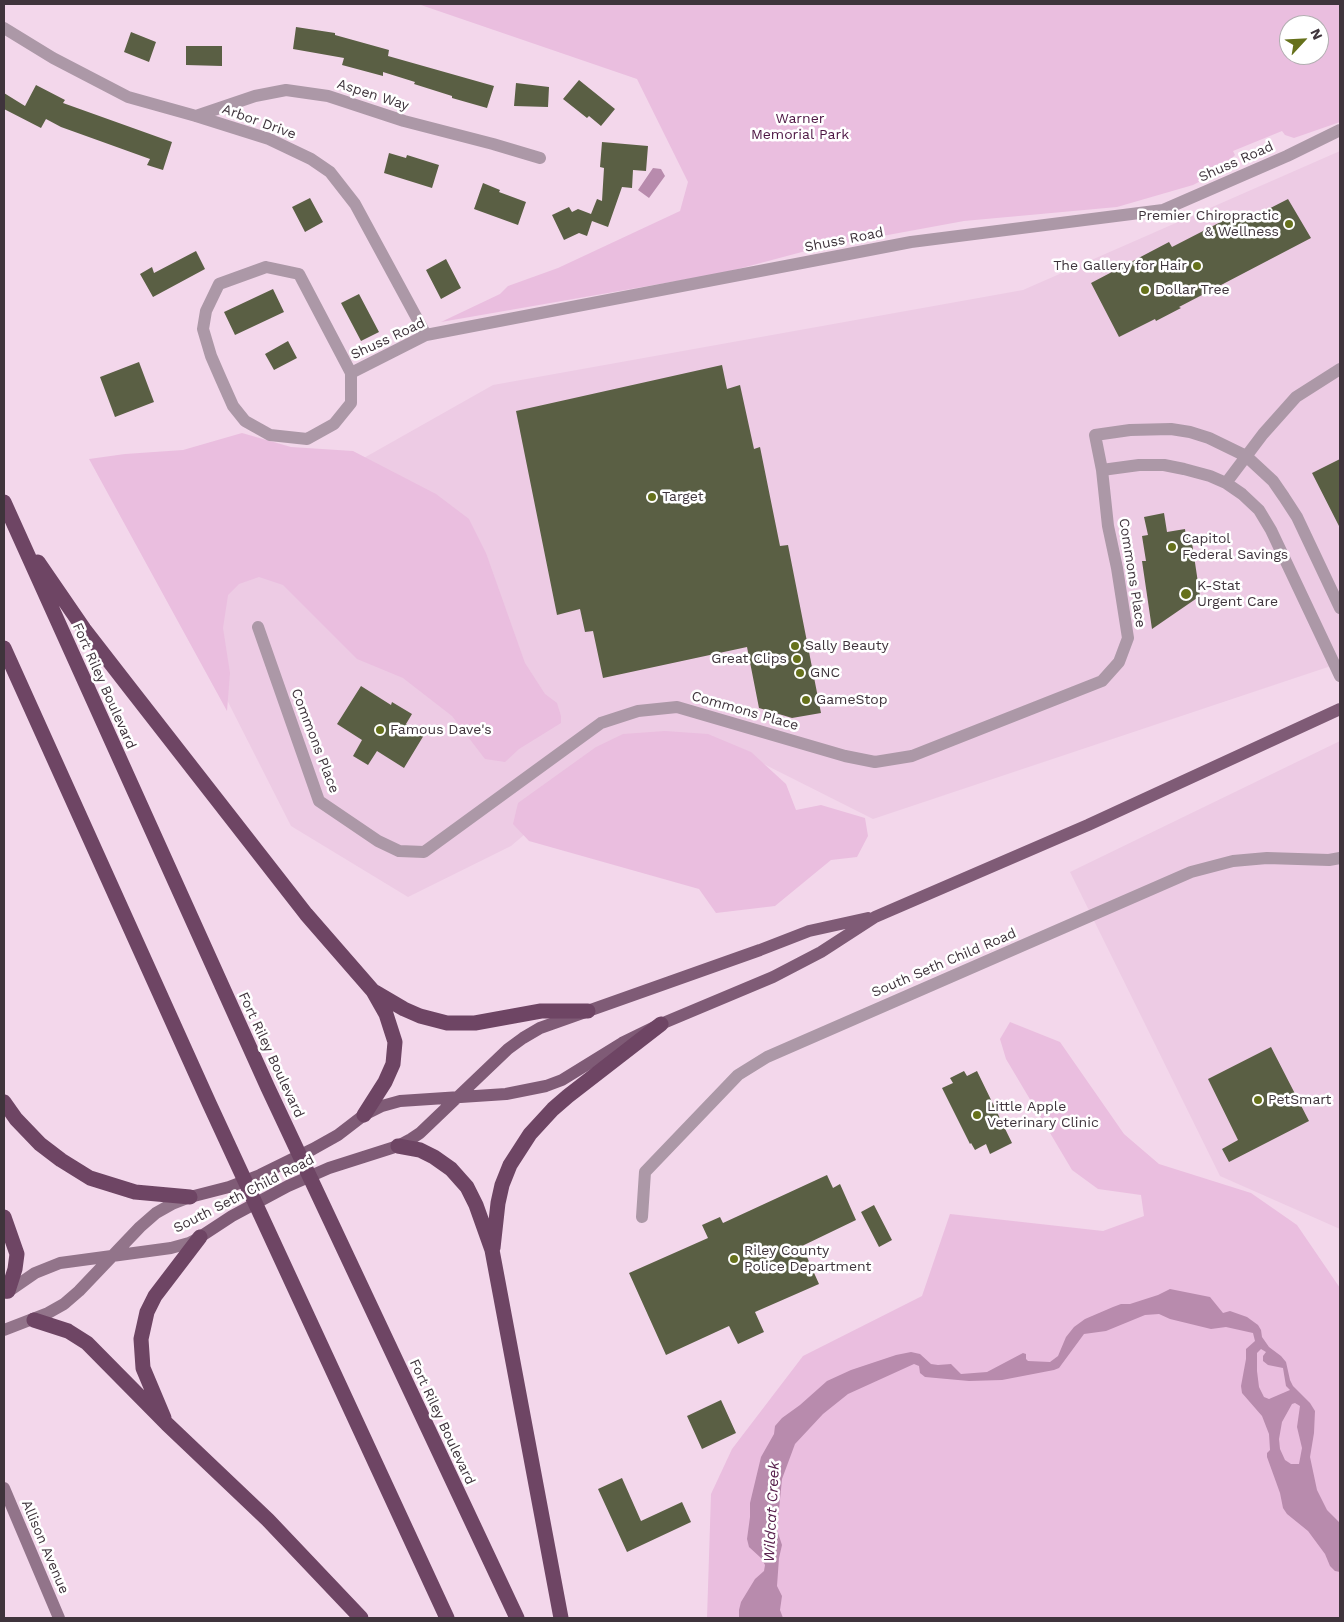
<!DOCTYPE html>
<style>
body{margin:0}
#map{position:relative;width:1344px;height:1622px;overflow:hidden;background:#f3d7eb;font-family:"Work Sans",sans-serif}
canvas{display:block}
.frame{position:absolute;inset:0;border:5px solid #3f343c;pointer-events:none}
.north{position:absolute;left:1279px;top:15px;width:50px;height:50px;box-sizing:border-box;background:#fff;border:1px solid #b2aeb1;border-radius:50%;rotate:65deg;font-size:14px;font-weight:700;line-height:20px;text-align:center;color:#3f343c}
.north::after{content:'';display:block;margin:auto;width:18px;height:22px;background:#66711b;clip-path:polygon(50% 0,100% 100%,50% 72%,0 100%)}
</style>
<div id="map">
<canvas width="1344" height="1622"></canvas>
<div class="frame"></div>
<div class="north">N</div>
</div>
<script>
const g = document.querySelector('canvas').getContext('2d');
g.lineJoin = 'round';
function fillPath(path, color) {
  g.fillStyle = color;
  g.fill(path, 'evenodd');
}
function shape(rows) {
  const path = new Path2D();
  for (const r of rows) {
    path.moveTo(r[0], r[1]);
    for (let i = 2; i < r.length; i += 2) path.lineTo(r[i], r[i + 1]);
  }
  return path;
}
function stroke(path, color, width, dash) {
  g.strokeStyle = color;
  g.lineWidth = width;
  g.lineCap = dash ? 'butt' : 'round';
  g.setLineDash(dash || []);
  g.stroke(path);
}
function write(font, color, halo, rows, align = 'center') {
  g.font = font + ' "Work Sans",sans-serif';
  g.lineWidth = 5;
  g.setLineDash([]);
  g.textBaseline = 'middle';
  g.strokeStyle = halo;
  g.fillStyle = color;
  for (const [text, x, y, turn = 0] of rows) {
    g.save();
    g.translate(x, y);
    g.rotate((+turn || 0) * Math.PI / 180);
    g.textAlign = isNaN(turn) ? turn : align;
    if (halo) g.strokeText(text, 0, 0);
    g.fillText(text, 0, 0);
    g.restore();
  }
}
fillPath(shape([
 [1340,151,1340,663,873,819,718,741,618,755,511,846,408,897,291,826,162,572,493,385,1023,290],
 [1340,741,1340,1229,1220,1176,1070,872]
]), '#edcbe4');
fillPath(shape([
 [418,4,1340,4,1340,122,1294,138,1285,135,1282,131,1233,151,1235,155,1229,161,1223,164,1224,169,1193,185,1117,207,964,221,817,248,723,273,441,322,500,294,508,286,558,268,680,211,688,182,637,79],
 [1289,25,1319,25,1319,55,1289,55],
 [242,433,291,447,353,451,436,494,469,519,486,553,525,663,545,694,557,703,561,716,561,723,519,749,505,762,485,759,452,716,403,678,357,659,283,585,259,577,239,584,228,595,223,628,230,673,227,711,89,459,125,454,183,450],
 [665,731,708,734,751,752,786,784,796,810,821,805,865,818,868,836,857,857,831,860,775,906,716,913,699,889,529,841,513,824,518,803,596,747,623,734],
 [1010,1022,1060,1042,1124,1134,1159,1164,1251,1193,1297,1225,1340,1288,1340,1618,707,1618,711,1494,732,1449,803,1356,922,1296,950,1214,1103,1231,1144,1216,1141,1195,1098,1189,1072,1170,1006,1059,1000,1039]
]), '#eabedf');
fillPath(shape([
 [653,168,661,169,665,176,649,198,638,190],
 [1170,1289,1210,1297,1223,1313,1230,1311,1247,1317,1258,1325,1261,1330,1262,1337,1269,1347,1281,1356,1286,1362,1290,1380,1293,1386,1310,1403,1315,1411,1314,1433,1310,1457,1317,1490,1327,1510,1340,1523,1340,1572,1335,1571,1330,1566,1325,1554,1308,1531,1287,1514,1283,1508,1280,1493,1267,1457,1267,1453,1270,1450,1269,1434,1262,1416,1242,1393,1241,1386,1246,1359,1246,1349,1255,1341,1253,1333,1226,1327,1211,1329,1170,1319,1159,1314,1145,1315,1106,1331,1084,1334,1059,1368,1054,1370,1002,1380,969,1381,925,1377,920,1373,919,1366,914,1364,848,1394,823,1414,795,1444,782,1479,777,1530,782,1545,779,1558,777,1586,782,1596,780,1610,783,1618,739,1618,739,1610,741,1602,755,1579,764,1571,765,1565,761,1558,749,1547,747,1539,750,1517,750,1503,761,1457,774,1434,775,1426,782,1418,800,1405,827,1381,851,1370,896,1355,911,1352,920,1354,931,1364,938,1365,951,1364,961,1374,987,1372,1023,1353,1026,1354,1026,1359,1028,1361,1050,1362,1058,1356,1066,1337,1074,1327,1085,1319,1113,1307,1121,1304,1130,1304,1158,1295],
 [1261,1349,1266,1352,1263,1356,1263,1361,1268,1365,1283,1368,1286,1386,1290,1390,1269,1399,1264,1397,1259,1387,1257,1371,1257,1353],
 [1295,1403,1300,1406,1297,1427,1302,1448,1299,1464,1291,1464,1285,1460,1280,1449,1279,1439,1282,1422,1292,1404]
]), '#b88bad');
fillPath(shape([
 [296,27,335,33,335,35,389,50,388,56,494,86,487,108,452,98,452,96,414,84,415,82,383,72,383,76,342,65,344,58,293,49],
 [131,32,156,42,149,62,124,52],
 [186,46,222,46,222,66,186,65],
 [579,80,615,109,601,126,589,116,587,118,563,99],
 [516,83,549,87,548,107,514,106],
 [36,85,65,100,63,103,172,142,163,170,147,165,150,159,61,127,46,119,41,128,4,109,4,93,25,106],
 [602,142,648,146,646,171,633,170,632,188,622,187,608,227,592,221,587,236,579,233,564,240,552,215,569,207,572,212,578,209,591,214,597,199,602,201,604,168,600,167],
 [389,153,406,158,407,155,439,165,432,188,384,173],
 [483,183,500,190,499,192,526,202,518,225,474,209],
 [310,198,323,222,305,232,292,207],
 [1288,199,1311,238,1179,307,1181,308,1156,321,1155,319,1119,337,1091,283,1169,242,1172,247,1242,211,1247,220],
 [196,251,205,269,153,297,140,274,152,267,154,273],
 [446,259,461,288,441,299,426,270],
 [273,289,284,312,235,335,224,312],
 [359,294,379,332,361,341,341,303],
 [288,341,297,358,274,370,265,354],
 [139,362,154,402,115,417,100,377],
 [722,365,727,389,740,385,754,449,760,447,780,546,788,545,821,713,792,718,759,708,747,647,603,678,593,631,585,632,580,609,557,615,516,411],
 [1340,459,1340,528,1312,473],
 [1164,513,1167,532,1185,529,1186,537,1191,536,1200,596,1152,629,1142,561,1146,561,1142,536,1148,535,1144,517],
 [361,686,391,705,392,702,412,714,406,724,424,735,404,768,377,751,368,765,353,756,362,740,337,724],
 [1271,1047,1309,1121,1229,1162,1222,1149,1238,1140,1208,1079],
 [964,1071,967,1076,977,1071,1012,1143,990,1154,986,1144,975,1150,971,1143,970,1144,942,1088,953,1083,950,1078],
 [827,1175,833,1188,840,1184,856,1220,802,1246,819,1284,755,1312,764,1332,738,1344,729,1326,666,1355,629,1273,708,1238,702,1225,720,1217,723,1223],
 [874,1205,892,1240,879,1247,861,1212],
 [721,1400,736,1433,702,1449,687,1416],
 [622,1478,641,1521,682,1502,691,1522,627,1552,598,1489]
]), '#5a5f44');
stroke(shape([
 [4,28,53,58,128,97,196,116,269,139,311,159,330,172,355,204,426,335],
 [196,116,255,96,286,90,328,96,404,121,493,144,540,158],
 [266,267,299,274,351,373,351,403,334,424,307,439,270,435,245,421,233,406,221,379,211,356,203,329,206,311,219,284,266,267],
 [351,373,426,335,911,242,1163,210,1287,156,1340,130],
 [1102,470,1139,465,1164,465,1184,469,1210,476,1226,483,1242,494,1259,510,1271,530,1340,676],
 [1226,483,1263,434,1296,397,1340,369],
 [258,627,319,801,378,841,399,851,424,852,601,723,638,711,677,707,845,756,875,762,912,756,1102,681,1119,662,1128,638,1117,568,1108,526,1102,470,1095,435,1130,430,1171,429,1190,432,1209,438,1246,456,1273,481,1284,497,1297,517,1340,608],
 [642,1217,645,1172,738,1075,767,1057,1191,872,1233,861,1267,858,1329,860,1340,858]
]), '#ac98a7', 12);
stroke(shape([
 [6,1293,35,1273,60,1263,171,1248,189,1243,199,1238],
 [4,1330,48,1313,64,1304,79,1291,140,1227,156,1213,172,1204,190,1197],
 [4,1488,59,1618]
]), '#92748a', 12);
stroke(shape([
 [190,1197,229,1187,260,1175,313,1149,338,1135,364,1115,382,1106,400,1101,506,1094,546,1086,562,1080,622,1043,661,1024,773,977,821,952,875,917,1088,825,1340,709],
 [200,1237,232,1216,288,1186,329,1168,398,1146,411,1139,420,1133,508,1049,523,1038,540,1028,760,950,809,931,868,918]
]), '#7f5b76', 12);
stroke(shape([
 [4,502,268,1088,517,1618],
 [38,562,84,629,129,687,306,914,373,991,386,1014,395,1042,393,1064,385,1082,364,1115],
 [4,648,209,1103,447,1618],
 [375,992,404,1009,420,1016,447,1023,475,1023,541,1011,588,1011],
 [4,1102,16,1119,40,1144,61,1160,90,1178,135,1192,190,1197],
 [398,1146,420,1150,434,1157,451,1169,467,1187,476,1205,492,1250,561,1618],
 [4,1217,17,1254,15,1269,8,1291],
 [493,1248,498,1203,502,1185,510,1165,530,1134,553,1109,568,1096,661,1024],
 [34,1320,68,1331,87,1343,167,1424,268,1520,361,1618],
 [164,1418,143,1368,141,1339,147,1312,155,1296,200,1237]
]), '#6e4564', 15);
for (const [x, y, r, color] of [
 [1289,224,5,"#66711b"],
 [1197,266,5,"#66711b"],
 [1145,290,5,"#66711b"],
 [652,497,5,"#66711b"],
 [1172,547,5,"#66711b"],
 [1186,594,6,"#66711b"],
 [795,646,5,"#66711b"],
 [797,659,5,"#66711b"],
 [800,673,5,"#66711b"],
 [806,700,5,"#66711b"],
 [380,730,5,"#66711b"],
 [1258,1100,5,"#66711b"],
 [977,1115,5,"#66711b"],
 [734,1259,5,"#66711b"]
]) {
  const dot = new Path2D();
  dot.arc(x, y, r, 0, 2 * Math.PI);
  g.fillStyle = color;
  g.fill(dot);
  stroke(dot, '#fff', 2);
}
write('14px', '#3f343c', '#fff', [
 ["Aspen Way",373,95,18],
 ["Arbor Drive",259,122,20],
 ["Shuss Road",1236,162,-24],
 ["Shuss Road",844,240,-11],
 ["Shuss Road",388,339,-25],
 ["Commons Place",1132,573,81],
 ["Fort Riley Boulevard",104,686,66],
 ["Commons Place",745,711,16],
 ["Commons Place",315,741,69],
 ["South Seth Child Road",944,963,-23],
 ["Fort Riley Boulevard",271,1055,65],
 ["South Seth Child Road",244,1194,-27],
 ["Fort Riley Boulevard",442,1422,65],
 ["Allison Avenue",45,1547,67]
]);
write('14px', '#4d1643', '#fff', [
 ["Warner",800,119],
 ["Memorial Park",800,135]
]);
write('14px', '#3f343c', '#fff', [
 ["Premier Chiropractic",1279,216,"right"],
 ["& Wellness",1279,232,"right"],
 ["The Gallery for Hair",1187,266,"right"],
 ["Dollar Tree",1155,290],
 ["Target",662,497],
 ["Capitol",1182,539],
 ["Federal Savings",1182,555],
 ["K-Stat",1197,586],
 ["Urgent Care",1197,602],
 ["Sally Beauty",805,646],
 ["Great Clips",787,659,"right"],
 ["GNC",810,673],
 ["GameStop",816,700],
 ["Famous Dave's",390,730],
 ["PetSmart",1268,1100],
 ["Little Apple",987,1107],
 ["Veterinary Clinic",987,1123],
 ["Riley County",744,1251],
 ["Police Department",744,1267]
], 'left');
write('italic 15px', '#59214e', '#fff', [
 ["Wildcat Creek",772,1512,-87]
]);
</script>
